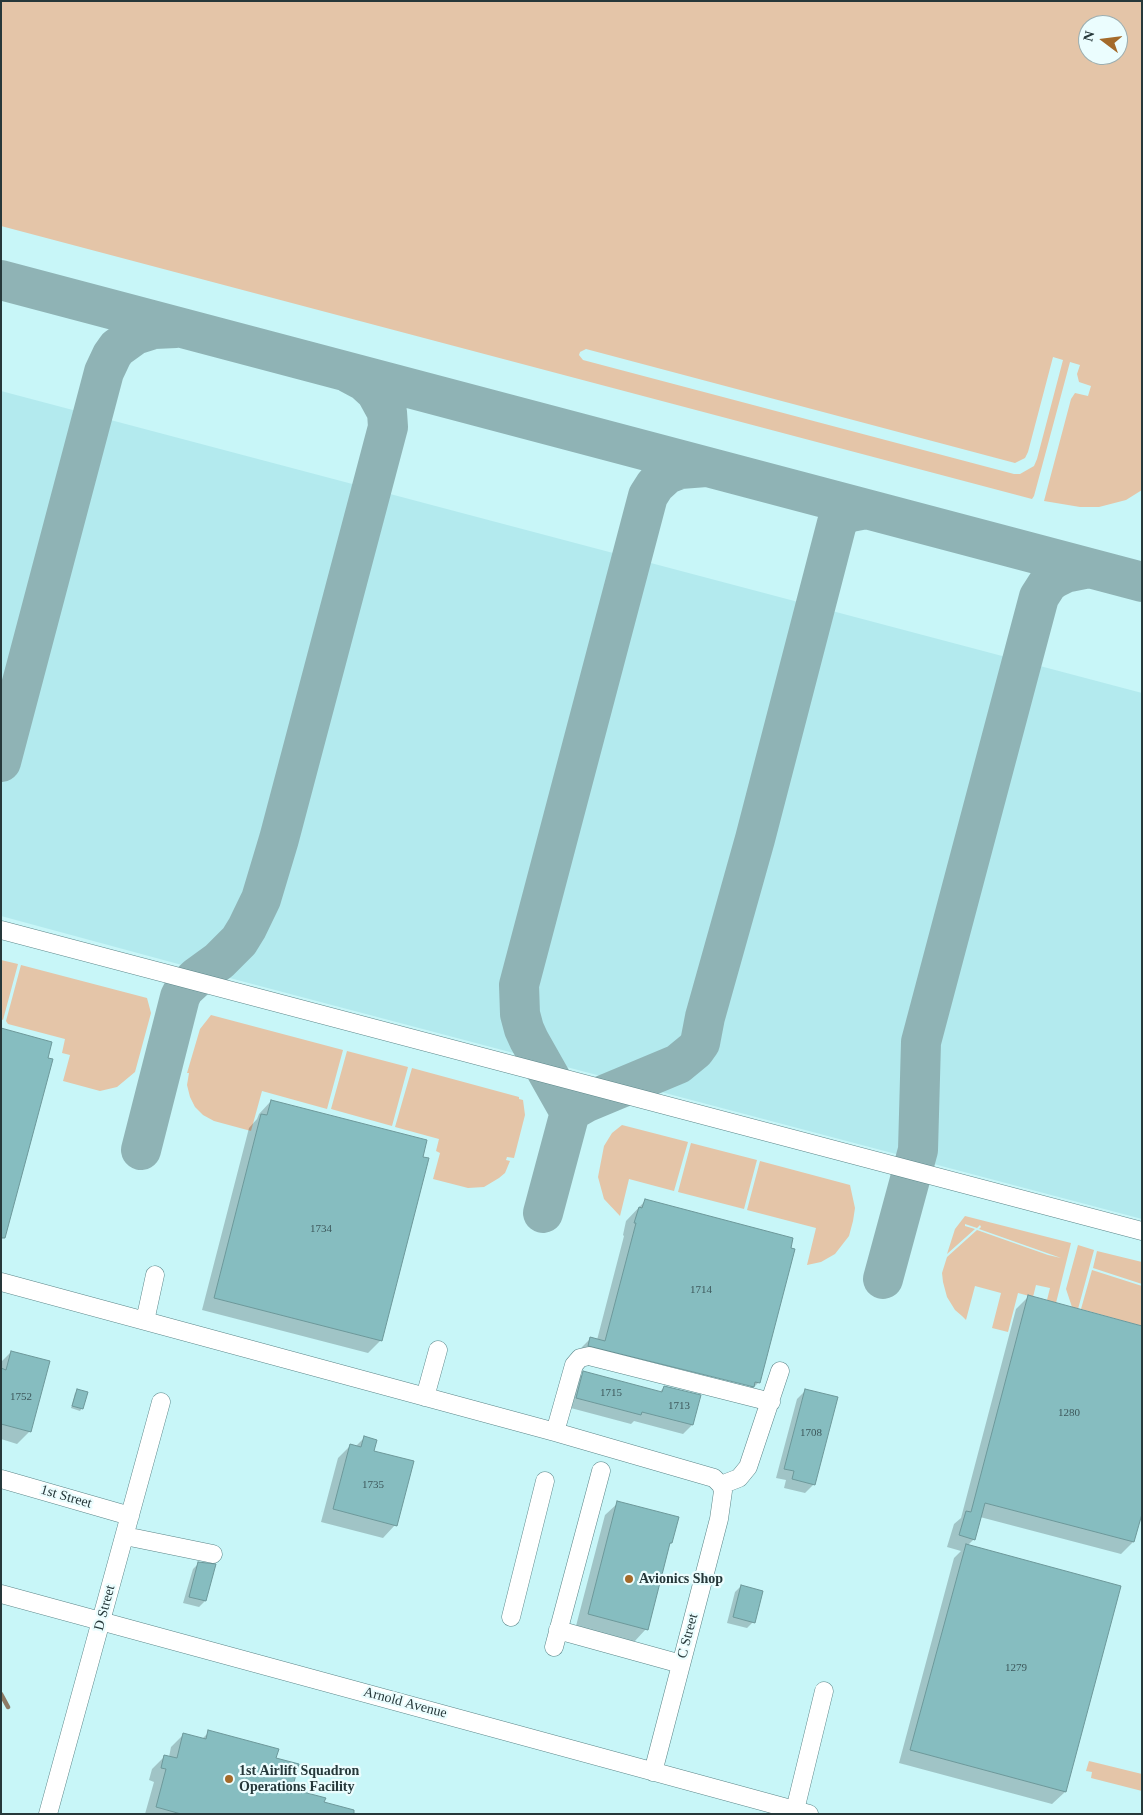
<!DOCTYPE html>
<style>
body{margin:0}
#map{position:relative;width:1143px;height:1815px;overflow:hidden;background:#c8f6f8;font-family:Georgia,serif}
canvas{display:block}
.frame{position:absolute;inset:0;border:2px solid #26383a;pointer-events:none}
.north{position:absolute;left:1078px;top:15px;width:50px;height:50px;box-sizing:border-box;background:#ebfdfe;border:1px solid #9caeb0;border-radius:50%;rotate:285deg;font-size:14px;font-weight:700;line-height:20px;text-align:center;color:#26383a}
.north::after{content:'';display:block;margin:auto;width:18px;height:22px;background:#a46a2a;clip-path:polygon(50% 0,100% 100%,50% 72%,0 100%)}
</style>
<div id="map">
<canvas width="1143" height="1815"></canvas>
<div class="frame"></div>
<div class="north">N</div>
</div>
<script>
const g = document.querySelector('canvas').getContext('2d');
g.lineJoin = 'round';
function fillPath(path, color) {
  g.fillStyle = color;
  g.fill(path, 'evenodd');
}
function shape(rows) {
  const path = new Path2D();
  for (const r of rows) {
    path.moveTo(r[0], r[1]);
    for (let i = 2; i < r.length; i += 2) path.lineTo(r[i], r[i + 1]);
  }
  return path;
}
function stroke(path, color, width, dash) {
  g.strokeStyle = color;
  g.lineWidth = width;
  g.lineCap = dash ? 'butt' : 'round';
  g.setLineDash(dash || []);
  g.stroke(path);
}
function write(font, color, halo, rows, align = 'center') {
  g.font = font + ' Georgia,serif';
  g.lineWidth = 4.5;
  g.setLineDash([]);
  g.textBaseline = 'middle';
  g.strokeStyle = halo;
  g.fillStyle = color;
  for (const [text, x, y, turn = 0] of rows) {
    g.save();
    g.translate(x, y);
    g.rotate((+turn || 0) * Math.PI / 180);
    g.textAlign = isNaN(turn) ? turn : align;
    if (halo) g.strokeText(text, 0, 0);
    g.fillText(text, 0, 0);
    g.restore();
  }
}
fillPath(shape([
 [1,391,1142,693,1142,1219,241,981,1,916],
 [759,821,694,1068,693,1068,705,1017]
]), '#b3eaee');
fillPath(shape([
 [1,1,1142,1,1142,490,1126,500,1099,507,1080,507,1044,501,1071,399,1075,393,1088,396,1091,386,1079,382,1077,374,1080,365,1070,362,1034,496,1032,499,1,226],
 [1088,25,1118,25,1118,55,1088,55],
 [586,349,1015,463,1025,458,1028,452,1053,357,1063,360,1037,459,1034,466,1020,474,1014,474,583,360,579,355,580,352],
 [1,960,18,964,3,1020,1,1019],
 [21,965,147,998,151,1013,135,1072,117,1087,100,1091,63,1081,70,1055,62,1053,65,1039,8,1024,6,1021],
 [211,1015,343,1050,327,1109,262,1091,251,1131,214,1121,203,1115,195,1107,190,1097,187,1085,189,1073,187,1073,200,1029],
 [347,1051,408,1067,392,1126,331,1109],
 [412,1068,519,1097,519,1099,523,1100,525,1115,514,1158,507,1157,506,1160,510,1161,505,1173,499,1178,484,1187,468,1188,433,1179,440,1153,436,1151,439,1139,395,1127],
 [622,1125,688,1142,674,1191,629,1179,620,1216,604,1199,598,1177,604,1146,612,1133],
 [691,1143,757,1160,744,1209,678,1192],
 [760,1161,850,1185,855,1208,853,1221,849,1236,835,1254,821,1262,807,1265,816,1228,747,1210],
 [965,1216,1071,1243,1056,1303,1047,1300,1050,1288,1036,1285,1033,1297,1018,1293,1008,1332,992,1328,1001,1293,975,1286,966,1320,962,1316,955,1310,947,1297,943,1282,942,1273,947,1257,977,1230,1048,1255,1061,1258,979,1229,981,1227,980,1225,977,1228,965,1224,965,1226,975,1229,947,1254,955,1229],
 [1078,1245,1094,1250,1078,1309,1072,1307,1066,1289],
 [1097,1251,1142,1262,1142,1284,1093,1268],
 [1092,1270,1142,1286,1142,1326,1081,1309],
 [1089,1761,1142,1774,1142,1791,1091,1778,1092,1772,1086,1771]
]), '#e4c5a8');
fillPath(shape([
 [271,1101,381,1340,368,1353,202,1310,249,1128,257,1119,259,1114],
 [645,1201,759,1382,746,1395,578,1351,591,1338,597,1340,624,1236,623,1235,626,1221],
 [592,1345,750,1385,750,1387,592,1348],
 [1028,1297,1133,1542,1121,1554,980,1517,974,1539,967,1546,1120,1587,1065,1792,1052,1804,899,1763,954,1558,961,1551,947,1547,954,1524,961,1518,1016,1309],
 [11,1352,30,1431,17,1444,1,1439,1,1362],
 [584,1373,659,1393,664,1387,692,1425,683,1434,634,1421,631,1424,567,1407,574,1382],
 [806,1390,814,1484,805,1493,784,1488,786,1480,776,1478,797,1399],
 [78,1391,82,1408,80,1411,71,1408,75,1393],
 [364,1438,395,1525,383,1538,321,1522,338,1458,350,1446,355,1447],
 [618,1503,671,1543,668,1546,646,1629,634,1642,576,1626,605,1515],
 [199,1563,205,1601,199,1607,183,1603,193,1569],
 [741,1586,753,1622,747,1628,727,1623,735,1592],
 [209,1732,274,1759,291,1790,345,1814,145,1814,154,1782,149,1780,152,1769,165,1756,169,1757,171,1747,184,1734,202,1739]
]), '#0003');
stroke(shape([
 [1,1694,8,1707]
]), '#8c7b66', 4.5);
stroke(shape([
 [1,280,1142,582],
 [1,762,104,372,112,355,117,348,135,335,154,329,176,328],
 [569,1116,568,1109,529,1040,524,1029,520,1014,519,985,648,496,655,485,667,474,680,469,706,467],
 [141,1150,180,997,184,989,197,977,219,961,239,941,247,928,261,899,279,839,388,427,387,412,376,392,364,381,349,373],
 [543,1213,569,1116,573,1110,587,1102,678,1064,695,1050,700,1043,705,1017,755,839,837,523,845,513,866,509],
 [883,1279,918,1150,921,1042,1039,597,1048,583,1055,578,1065,573,1090,568]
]), '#8fb3b5', 40);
const building = shape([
 [1,1028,52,1042,48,1058,53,1059,5,1238,1,1238,1,1028],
 [271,1100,427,1140,423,1157,429,1158,382,1341,214,1298,261,1114,267,1115,271,1100],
 [645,1199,793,1238,791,1248,795,1249,760,1383,755,1382,754,1387,588,1346,590,1337,605,1341,636,1223,634,1223,639,1207,642,1208,645,1199],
 [1028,1295,1142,1326,1142,1514,1134,1542,985,1503,975,1540,959,1535,966,1511,971,1512,1028,1295],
 [11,1351,50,1361,31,1432,1,1424,1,1368,6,1370,11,1351],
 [583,1371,662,1392,664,1386,701,1395,693,1425,642,1412,641,1415,576,1398,583,1371],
 [77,1389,88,1392,83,1409,72,1406,77,1389],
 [805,1389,838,1397,815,1485,792,1479,794,1471,784,1469,805,1389],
 [364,1436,377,1440,374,1451,414,1461,397,1526,333,1509,350,1444,361,1447,364,1436],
 [617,1501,679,1517,672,1543,670,1543,648,1630,588,1614,617,1501],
 [966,1544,1121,1586,1066,1792,910,1750,966,1544],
 [198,1562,216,1564,206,1601,189,1597,198,1562],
 [741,1585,763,1591,755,1623,733,1617,741,1585],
 [208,1730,279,1749,276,1758,299,1764,292,1789,326,1798,324,1802,354,1810,354,1814,181,1814,156,1807,166,1769,161,1768,164,1755,177,1758,183,1733,206,1739,208,1730]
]);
fillPath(building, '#86bdc0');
stroke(building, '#6d989a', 1);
const minor = shape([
 [1,930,1142,1231],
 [1,1282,555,1432,714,1478,721,1485,723,1491,719,1519,653,1772],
 [145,1321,155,1275],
 [425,1397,438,1350],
 [555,1432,574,1365,580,1358,589,1356,771,1402],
 [1,1479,130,1516],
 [721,1485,739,1478,748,1467,780,1371],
 [125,1536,213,1554],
 [1,1594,809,1814],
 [511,1617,545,1481],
 [558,1630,681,1664],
 [554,1647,601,1471],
 [795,1810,824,1691],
 [48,1814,161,1402]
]);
stroke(minor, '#5b8588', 19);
stroke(minor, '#fff', 18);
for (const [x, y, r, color] of [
 [629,1579,5,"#a46a2a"],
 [229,1779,5,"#a46a2a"]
]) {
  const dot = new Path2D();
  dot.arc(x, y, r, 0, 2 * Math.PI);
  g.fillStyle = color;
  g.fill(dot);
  stroke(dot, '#ebfdfe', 2);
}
write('11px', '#3e595c', null, [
 ["1734",321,1229],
 ["1714",701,1290],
 ["1715",611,1393],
 ["1752",21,1397],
 ["1713",679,1406],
 ["1280",1069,1413],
 ["1708",811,1433],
 ["1735",373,1485],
 ["1279",1016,1668]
]);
write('14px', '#26383a', '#ebfdfe', [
 ["1st Street",66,1497,16],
 ["D Street",105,1608,-75],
 ["C Street",688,1636,-75],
 ["Arnold Avenue",405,1703,15]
]);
write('bold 14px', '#26383a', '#ebfdfe', [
 ["Avionics Shop",639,1579],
 ["1st Airlift Squadron",239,1771],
 ["Operations Facility",239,1787]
], 'left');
</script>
